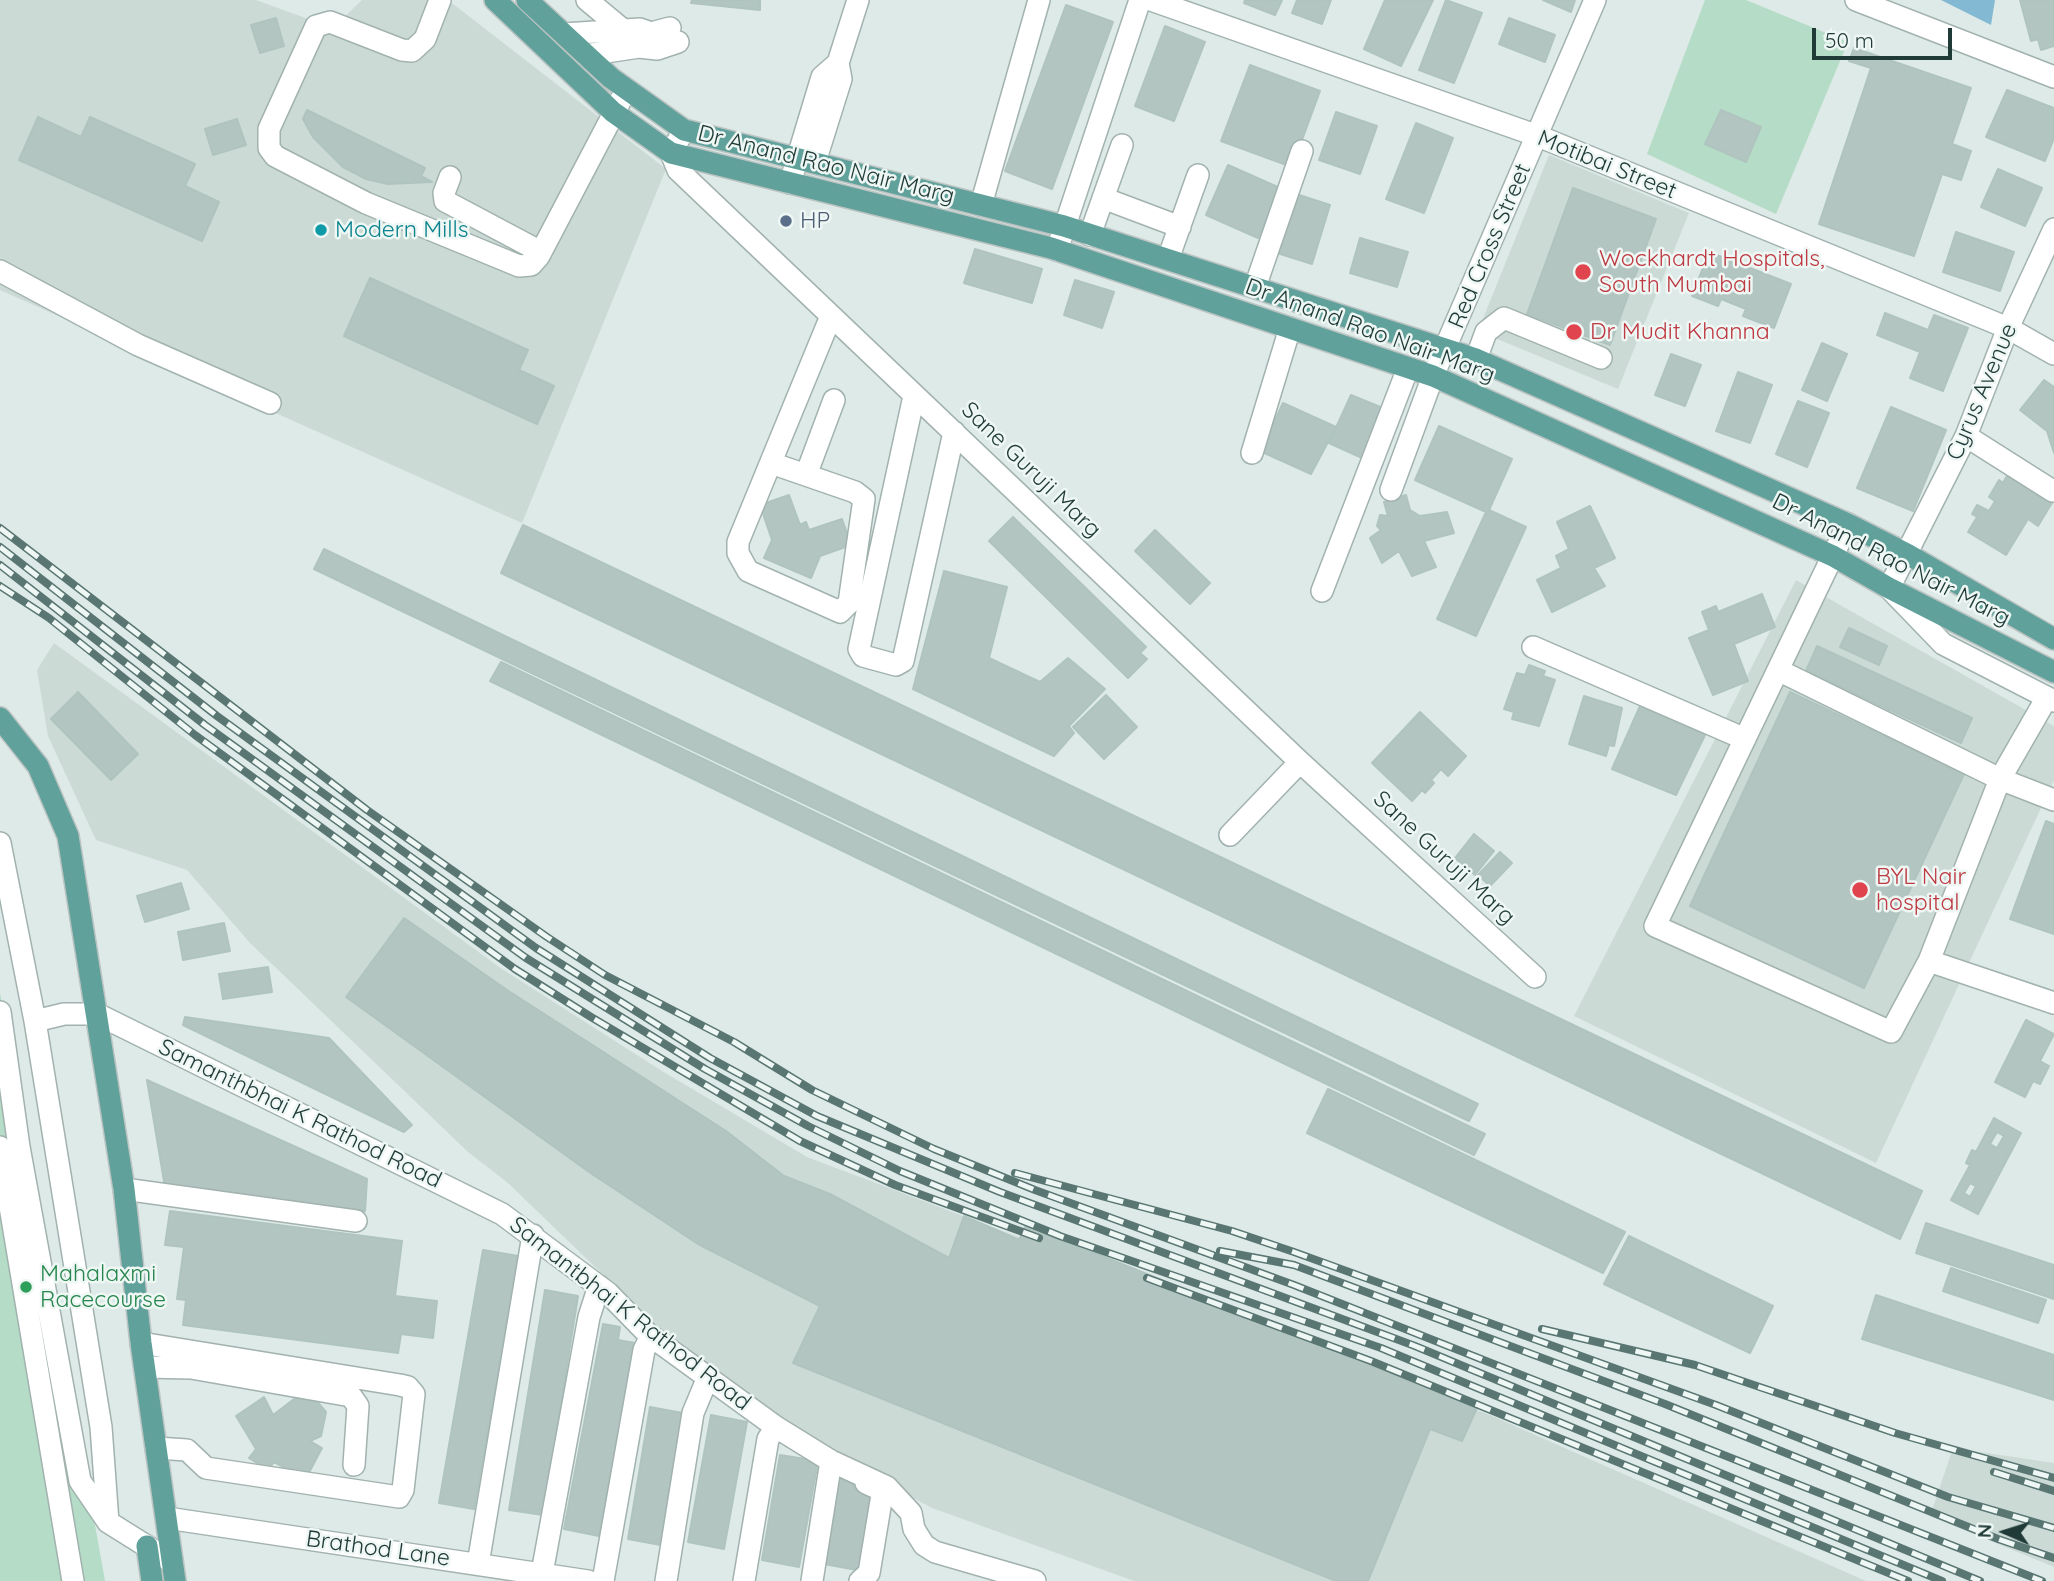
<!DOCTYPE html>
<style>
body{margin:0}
#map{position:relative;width:2054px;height:1581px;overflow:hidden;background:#deeae7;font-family:Quicksand,sans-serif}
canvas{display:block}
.north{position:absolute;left:1970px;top:1497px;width:70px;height:70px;-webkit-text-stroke:5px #eef7f4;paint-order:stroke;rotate:273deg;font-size:19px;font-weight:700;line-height:28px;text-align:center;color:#1f3a37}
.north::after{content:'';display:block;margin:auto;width:24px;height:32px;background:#1f3a37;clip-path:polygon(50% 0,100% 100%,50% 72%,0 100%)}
.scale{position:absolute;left:1812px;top:28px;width:140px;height:32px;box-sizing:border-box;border:4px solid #1f3a37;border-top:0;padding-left:9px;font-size:21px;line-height:24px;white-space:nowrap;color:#1f3a37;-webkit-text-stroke:5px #eef7f4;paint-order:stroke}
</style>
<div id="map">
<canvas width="2054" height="1581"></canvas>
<div class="north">N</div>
<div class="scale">50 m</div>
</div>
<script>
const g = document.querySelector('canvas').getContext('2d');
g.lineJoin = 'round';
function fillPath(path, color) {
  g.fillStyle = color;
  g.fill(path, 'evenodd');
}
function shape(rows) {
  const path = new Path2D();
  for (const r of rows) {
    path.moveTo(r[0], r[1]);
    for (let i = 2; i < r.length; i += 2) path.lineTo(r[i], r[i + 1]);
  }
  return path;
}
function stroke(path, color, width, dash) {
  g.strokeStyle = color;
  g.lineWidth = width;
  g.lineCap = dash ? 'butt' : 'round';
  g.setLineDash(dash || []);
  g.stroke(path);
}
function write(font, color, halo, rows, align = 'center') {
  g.font = font + ' Quicksand,sans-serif';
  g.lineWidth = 5;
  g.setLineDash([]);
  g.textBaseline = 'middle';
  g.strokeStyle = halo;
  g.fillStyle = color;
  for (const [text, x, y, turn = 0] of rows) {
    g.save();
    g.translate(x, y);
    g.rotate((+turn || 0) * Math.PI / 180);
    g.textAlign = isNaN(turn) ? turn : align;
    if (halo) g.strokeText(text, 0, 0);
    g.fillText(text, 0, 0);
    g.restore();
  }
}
fillPath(shape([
 [0,0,256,0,333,28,362,0,448,0,666,169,522,523,0,290],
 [1549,155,1689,213,1618,389,1478,331],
 [1796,580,2054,726,2054,780,1876,1163,1574,1016],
 [54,643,502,969,662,1071,807,1157,1490,1415,1866,1581,1134,1581,932,1508,841,1460,654,1328,620,1291,508,1183,468,1152,250,943,187,870,96,840,48,736,37,670],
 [1953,1448,2054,1463,2054,1567,1930,1516]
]), '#ccdad6');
fillPath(shape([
 [1705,0,1746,0,1848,42,1776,214,1647,154],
 [0,993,105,1581,0,1581]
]), '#b5dcc6');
fillPath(shape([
 [1941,0,1995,0,1991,25]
]), '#83b9d2');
const building = shape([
 [692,0,760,0,760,10,691,3,692,0],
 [1245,0,1282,0,1275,15,1244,3,1245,0],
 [1297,0,1331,0,1322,24,1292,13,1297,0],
 [1385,0,1433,0,1401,66,1364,49,1385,0],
 [1446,0,1482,13,1454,83,1419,70,1446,0],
 [1543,0,1575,0,1571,12,1543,0],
 [2020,0,2054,0,2054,46,2041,50,2038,39,2031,41,2020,0],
 [1066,5,1113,22,1052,189,1005,171,1066,5],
 [276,18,284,46,260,53,251,25,276,18],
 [1509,18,1555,35,1545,62,1499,44,1509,18],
 [1165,26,1205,42,1174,121,1135,106,1165,26],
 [1854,48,1971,88,1952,144,1971,151,1961,180,1942,174,1914,256,1819,224,1871,68,1849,61,1854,48],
 [1250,65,1320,91,1292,167,1221,141,1250,65],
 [2007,90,2054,108,2054,138,2045,161,1986,137,2007,90],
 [307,110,425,168,421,176,432,182,388,184,366,179,343,167,313,137,303,119,307,110],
 [1721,110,1761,127,1746,162,1705,144,1721,110],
 [1336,112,1377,126,1360,174,1319,160,1336,112],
 [38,117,81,137,90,117,195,164,185,186,219,202,202,241,19,160,38,117],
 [237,119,246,145,213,155,205,129,237,119],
 [1416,123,1453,138,1424,213,1386,199,1416,123],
 [1228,165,1280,188,1258,238,1206,215,1228,165],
 [1998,169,2042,188,2025,226,1981,207,1998,169],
 [1573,188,1656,219,1610,345,1527,314,1573,188],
 [1293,193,1330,205,1312,264,1274,252,1293,193],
 [1956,232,2014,252,2000,291,1943,272,1956,232],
 [1360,238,1408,252,1397,287,1350,273,1360,238],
 [975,249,1042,269,1032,303,964,283,975,249],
 [1709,252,1791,284,1774,328,1743,316,1746,309,1721,299,1718,306,1692,296,1709,252],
 [370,278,528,350,519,370,554,386,537,424,344,336,370,278],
 [1075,280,1114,292,1102,328,1064,315,1075,280],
 [1885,313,1928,330,1934,315,1968,328,1943,391,1910,378,1920,352,1877,335,1885,313],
 [1822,343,1847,354,1827,401,1802,390,1822,343],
 [1671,354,1701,365,1685,406,1655,395,1671,354],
 [1738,372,1772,385,1750,443,1716,431,1738,372],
 [2044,380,2054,387,2054,453,2047,431,2020,410,2044,380],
 [1351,395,1385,409,1362,458,1329,443,1351,395],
 [1798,401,1829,413,1807,467,1776,454,1798,401],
 [1283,403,1336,427,1311,474,1260,451,1283,403],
 [1891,407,1946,430,1913,511,1857,488,1891,407],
 [1439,426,1512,459,1489,510,1526,527,1476,636,1437,619,1486,512,1415,480,1439,426],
 [2008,474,2053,501,2038,526,2028,519,2006,555,1968,532,1977,517,1972,514,1977,505,1989,511,1995,501,1989,497,1999,480,2003,483,2008,474],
 [789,495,800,525,806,522,809,530,842,519,851,545,820,556,811,578,764,558,772,540,760,505,789,495],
 [1406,495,1410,510,1420,516,1447,512,1454,533,1424,541,1436,567,1412,576,1399,551,1382,563,1370,538,1381,530,1377,526,1380,515,1388,516,1384,502,1406,495],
 [1590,506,1615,558,1594,568,1605,586,1552,612,1537,580,1561,568,1556,556,1569,549,1557,522,1590,506],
 [1013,517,1146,647,1140,653,1147,659,1128,678,989,541,1013,517],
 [523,525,1922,1191,1900,1239,501,573,523,525],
 [1155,530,1210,583,1190,604,1135,551,1155,530],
 [324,549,1478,1104,1469,1121,314,569,324,549],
 [944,571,1007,587,989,658,1040,682,1068,658,1105,689,1069,726,1074,733,1054,756,913,689,944,571],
 [1762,594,1775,627,1734,644,1748,681,1713,695,1689,638,1709,630,1702,612,1716,606,1718,612,1762,594],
 [1849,628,1887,646,1879,665,1840,647,1849,628],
 [1817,646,1972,718,1961,743,1806,671,1817,646],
 [501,662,1485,1134,1474,1155,490,681,501,662],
 [1529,665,1545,671,1543,676,1555,680,1539,726,1512,719,1514,712,1504,709,1517,673,1525,675,1529,665],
 [78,692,138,754,111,780,51,719,78,692],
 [1790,692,1964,774,1864,988,1690,906,1790,692],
 [1106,695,1137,727,1104,759,1073,727,1106,695],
 [1584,696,1622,708,1614,746,1609,745,1606,756,1569,744,1584,696],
 [1640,706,1705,735,1676,795,1612,769,1640,706],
 [1420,712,1466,756,1448,776,1441,769,1431,780,1434,783,1425,793,1422,790,1412,801,1372,763,1420,712],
 [2046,821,2054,824,2054,934,2010,919,2046,821],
 [1474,834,1494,851,1475,875,1455,858,1474,834],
 [1500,852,1512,863,1490,886,1478,875,1500,852],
 [181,883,189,909,145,922,137,896,181,883],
 [404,918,507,990,726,1131,784,1176,830,1194,949,1258,964,1216,1019,1240,1026,1225,1477,1408,1462,1441,1430,1429,1368,1581,1336,1581,793,1363,820,1306,698,1244,589,1172,346,997,404,918],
 [224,923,230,951,183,960,178,932,224,923],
 [268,967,272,992,223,999,219,974,268,967],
 [185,1017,329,1038,412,1125,404,1132,183,1025,185,1017],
 [2026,1020,2054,1034,2040,1061,2049,1066,2040,1084,2033,1081,2025,1097,1995,1082,2026,1020],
 [147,1080,367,1179,365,1211,165,1187,147,1080],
 [1328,1089,1625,1232,1603,1273,1307,1133,1328,1089],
 [1994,1118,2021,1133,1978,1214,1951,1200,1970,1165,1966,1163,1972,1150,1976,1152,1994,1118],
 [1997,1132,2004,1136,1997,1148,1990,1144,1997,1132],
 [1970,1183,1976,1186,1970,1197,1964,1193,1970,1183],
 [170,1211,402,1241,395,1296,437,1301,433,1338,401,1334,398,1353,183,1325,186,1300,177,1299,184,1247,165,1245,170,1211],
 [1926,1223,2054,1265,2054,1299,1916,1253,1926,1223],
 [1629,1236,1773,1306,1750,1353,1604,1284,1629,1236],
 [483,1250,518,1256,474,1509,439,1503,483,1250],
 [1951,1268,2046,1300,2038,1323,1943,1291,1951,1268],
 [545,1290,578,1296,543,1515,509,1510,545,1290],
 [1876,1295,2054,1355,2054,1400,1862,1339,1876,1295],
 [603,1324,620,1327,618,1340,635,1343,599,1536,564,1529,603,1324],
 [298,1396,314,1398,326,1412,321,1436,310,1441,322,1448,305,1480,274,1462,268,1470,249,1458,256,1449,236,1416,264,1397,273,1415,298,1396],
 [650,1407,688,1414,666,1546,628,1539,650,1407],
 [711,1415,747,1422,724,1549,688,1542,711,1415],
 [780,1455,818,1461,799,1567,762,1560,780,1455],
 [835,1477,856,1481,854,1489,876,1492,862,1571,819,1563,835,1477]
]);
fillPath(building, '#b3c5c0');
stroke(building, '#b0c4bf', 2);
const minor = shape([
 [440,0,425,39,412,51,402,50,330,22,316,26,269,129,269,148,275,156,366,203,519,266,531,265,539,256,626,90],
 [587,0,622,29],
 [1151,0,1538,136,2008,328,2054,354],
 [1856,0,2054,77],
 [564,34,640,29,651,33,670,28],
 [586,55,639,47,657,49,678,42],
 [684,130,671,153,678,170,1300,762,1535,977],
 [815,162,841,79,838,63,858,0],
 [450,177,444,193,445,201,541,252],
 [790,183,822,77,838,63],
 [1103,198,1180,227],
 [981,205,1039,0],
 [2054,229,2008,328,1966,436,1889,588,1943,644,2054,701],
 [1090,235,1122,145],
 [1057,250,1140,0],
 [1168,259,1198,175],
 [0,271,138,345,270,403],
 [1255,287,1302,151],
 [1476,359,1486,332,1504,318,1601,358],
 [914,396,859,649,863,656,896,665,903,661,954,432],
 [1966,436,2053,491],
 [1252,453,1290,328],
 [771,463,855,492,864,499,849,603,840,612,748,571,738,553,738,542,831,316],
 [806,475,834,400],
 [1391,490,1433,376,1595,0],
 [1322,591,1408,368],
 [1533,647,1745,739],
 [1778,670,2000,779,1929,961,1891,1032,1655,926,1848,524],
 [2046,699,2000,779,2054,800],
 [1230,835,1300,762],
 [0,843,35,1021,101,1427,108,1522],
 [1929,961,2054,1003],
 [0,1012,19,1147,80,1481,108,1522,172,1562],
 [35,1021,64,1014,97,1014,502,1214,608,1293,648,1334,776,1427,831,1461,887,1487,911,1513,914,1529,924,1545,935,1552,1035,1581],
 [0,1147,73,1581],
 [124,1189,356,1221],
 [141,1343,400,1385,408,1387,414,1394,403,1490,399,1497,206,1468,187,1450,156,1448],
 [145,1367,191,1368,351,1396,358,1406,354,1465],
 [167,1518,588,1581],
 [478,1564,533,1235],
 [542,1573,589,1317,599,1286],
 [603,1581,644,1350,651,1336],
 [666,1581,693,1413,708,1377],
 [744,1581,768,1439,776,1427],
 [812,1581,831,1461],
 [860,1581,869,1573,882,1495,879,1489,866,1483]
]);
const major = shape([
 [495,0,613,112,671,153,1051,248,1433,376,1833,556,1889,588,2054,672],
 [527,0,611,78,684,130,1064,226,1476,359,1848,524,1907,554,2054,639],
 [0,718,38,766,68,836,124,1189,141,1343,175,1581],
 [147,1546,152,1581]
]);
stroke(minor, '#a1b2af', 24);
stroke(major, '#bcc4c3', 24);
stroke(minor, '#fff', 21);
stroke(major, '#61a19b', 21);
const rail = shape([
 [0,528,367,810,547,937,605,975,734,1042,812,1090,934,1149,1035,1190,1294,1285,2042,1581],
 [0,547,217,716,536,948,710,1058,817,1116,1000,1192,1415,1346,1980,1581],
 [0,565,205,725,526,958,705,1069,808,1126,900,1171,1060,1236,1381,1348,1942,1581],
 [0,586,49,618,195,735,515,969,591,1017,800,1141,895,1185,1039,1238],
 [1015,1173,1232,1231,1294,1252,1716,1405,1948,1497,2054,1528],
 [1220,1251,1294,1265,1665,1404,1998,1539,2054,1558],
 [1147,1278,1371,1361,1908,1581],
 [1542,1329,1695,1365,1895,1433,2054,1478],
 [1994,1472,2054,1491]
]);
stroke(rail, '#597673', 8);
stroke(rail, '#eef7f4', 5, [16]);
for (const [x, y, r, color] of [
 [786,221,7,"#5c6f8a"],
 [321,230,7,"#0f9aa8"],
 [1583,272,9,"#e0444e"],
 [1574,332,9,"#e0444e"],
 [1860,890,9,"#e0444e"],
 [26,1287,7,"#2e9e5b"]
]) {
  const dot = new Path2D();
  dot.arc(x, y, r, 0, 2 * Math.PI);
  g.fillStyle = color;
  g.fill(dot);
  stroke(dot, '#eef7f4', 2.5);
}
write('23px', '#1f3a37', '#eef7f4', [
 ["Dr Anand Rao Nair Marg",826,165,14],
 ["Motibai Street",1607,165,22],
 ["Red Cross Street",1490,246,-67],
 ["Dr Anand Rao Nair Marg",1370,331,20],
 ["Cyrus Avenue",1982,392,-67],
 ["Sane Guruji Marg",1031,470,44],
 ["Dr Anand Rao Nair Marg",1891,560,27],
 ["Sane Guruji Marg",1444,858,43],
 ["Samanthbhai K Rathod Road",300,1114,26],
 ["Samantbhai K Rathod Road",630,1314,38],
 ["Brathod Lane",378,1549,8]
]);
write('23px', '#4e5e75', '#eef7f4', [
 ["HP",800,221]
], 'left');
write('23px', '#0d838f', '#eef7f4', [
 ["Modern Mills",335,230]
], 'left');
write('23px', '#be3a42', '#eef7f4', [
 ["Wockhardt Hospitals,",1599,259],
 ["South Mumbai",1599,285],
 ["Dr Mudit Khanna",1590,332],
 ["BYL Nair",1876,877],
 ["hospital",1876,903]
], 'left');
write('23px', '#27864d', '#eef7f4', [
 ["Mahalaxmi",40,1274],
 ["Racecourse",40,1300]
], 'left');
</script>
